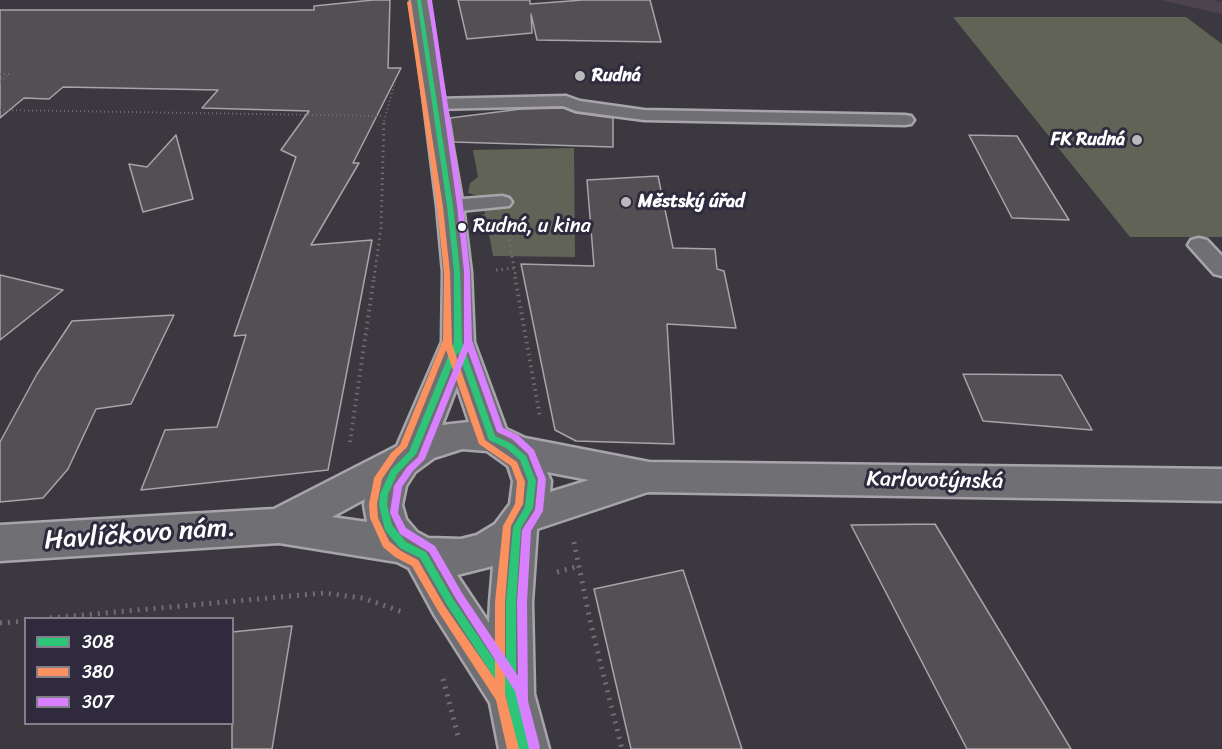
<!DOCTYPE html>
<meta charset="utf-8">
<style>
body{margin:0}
#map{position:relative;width:1222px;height:749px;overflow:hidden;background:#3b3840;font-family:Sriracha,sans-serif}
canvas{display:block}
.legend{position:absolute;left:24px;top:617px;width:210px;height:108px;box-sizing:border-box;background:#2f2a3d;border:2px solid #827f8b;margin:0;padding:8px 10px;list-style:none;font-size:18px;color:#fff}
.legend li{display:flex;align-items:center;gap:12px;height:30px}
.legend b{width:30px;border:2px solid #827f8b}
</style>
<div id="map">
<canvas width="1222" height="749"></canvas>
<ul class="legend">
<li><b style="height:8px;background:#2dc577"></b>308</li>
<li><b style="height:8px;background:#fa915f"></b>380</li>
<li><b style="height:8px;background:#d880ff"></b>307</li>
</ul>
</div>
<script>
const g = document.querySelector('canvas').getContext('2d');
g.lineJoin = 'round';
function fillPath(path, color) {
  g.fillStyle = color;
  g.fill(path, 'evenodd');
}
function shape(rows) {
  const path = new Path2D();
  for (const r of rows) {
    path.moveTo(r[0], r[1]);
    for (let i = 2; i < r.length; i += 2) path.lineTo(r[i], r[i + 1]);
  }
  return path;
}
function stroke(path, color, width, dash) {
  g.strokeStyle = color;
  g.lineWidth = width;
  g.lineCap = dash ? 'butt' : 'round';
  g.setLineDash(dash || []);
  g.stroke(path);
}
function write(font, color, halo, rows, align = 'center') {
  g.font = font + ' Sriracha,sans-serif';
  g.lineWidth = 6;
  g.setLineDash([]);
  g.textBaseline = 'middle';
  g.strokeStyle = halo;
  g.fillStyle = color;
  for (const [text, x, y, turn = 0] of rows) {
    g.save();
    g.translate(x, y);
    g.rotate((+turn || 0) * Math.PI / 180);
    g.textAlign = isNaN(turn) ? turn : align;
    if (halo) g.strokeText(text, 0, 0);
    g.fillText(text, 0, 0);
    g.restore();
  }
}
fillPath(shape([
 [1160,0,1212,0,1222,2,1222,14]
]), '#4c434d');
fillPath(shape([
 [953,17,1186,17,1222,44,1222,237,1130,237],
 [574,148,575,257,493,256,487,222,477,216,485,214,482,197,468,193,470,183,478,177,473,150]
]), '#616357');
const building = shape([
 [373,0,390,0,388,68,401,68,353,163,359,163,311,245,372,240,328,470,141,490,165,430,217,427,246,335,234,336,296,157,281,150,309,111,202,108,218,90,63,87,49,99,24,98,0,118,0,10,314,10,314,6,373,0],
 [458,0,530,0,530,4,583,0,650,0,661,42,537,40,531,14,532,33,467,39,458,0],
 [563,108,576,113,613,118,613,147,454,142,450,118,521,109,563,108],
 [176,135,193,199,143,212,129,164,147,167,176,135],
 [969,135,1017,136,1069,220,1012,218,969,135],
 [658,176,673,248,715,249,717,269,724,271,736,328,667,324,674,444,576,441,555,430,521,264,594,266,587,180,658,176],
 [0,275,63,290,0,340,0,275],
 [174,315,131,404,96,409,68,469,43,498,0,502,0,442,37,374,72,321,174,315],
 [963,374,1061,375,1092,430,983,421,963,374],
 [935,524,1071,749,967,749,851,525,935,524],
 [683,570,742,749,631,749,594,589,683,570],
 [292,626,272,749,232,749,232,632,292,626]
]);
fillPath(building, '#534f52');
stroke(building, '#a7a5a9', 1.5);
const lane = shape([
 [566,96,580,101,644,110,905,115,911,116,914,120,911,124,905,125,644,120,576,111,563,106,434,109,428,108,425,104,428,100,434,99,566,96],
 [502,196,509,198,512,202,509,206,450,212,443,210,439,206,443,202,450,200,502,196],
 [1199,238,1207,240,1222,256,1222,276,1214,274,1188,245,1191,240,1199,238]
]);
const secondary = shape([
 [411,0,427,0,463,206,471,272,474,342,506,429,525,438,649,462,1222,469,1222,501,648,492,537,529,532,602,534,694,549,749,499,749,490,703,435,616,409,568,397,562,279,543,0,561,0,525,274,509,397,446,442,342,443,272,437,206,411,0],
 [457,386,469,422,442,425,457,386],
 [462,449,487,451,508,466,513,481,510,504,495,524,477,535,461,539,428,538,417,532,406,519,402,505,406,486,415,472,434,458,462,449],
 [547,472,589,480,550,492,551,481,547,472],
 [365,499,364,505,367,522,332,517,365,499],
 [493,566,490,602,489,623,457,575,493,566]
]);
stroke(lane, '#a7a5a9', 5);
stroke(secondary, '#a7a5a9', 5);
stroke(shape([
 [0,74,9,74,0,82],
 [0,110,384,116],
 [384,121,395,82]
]), '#706e73', 2, [1, 3]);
stroke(shape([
 [507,229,516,278],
 [496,270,514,268],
 [374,278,381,228,384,120]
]), '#706e73', 3, [1.5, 4]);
stroke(shape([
 [515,277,540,417],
 [350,442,374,277]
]), '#706e73', 4, [1.5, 4.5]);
stroke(shape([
 [574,542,591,625,622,749],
 [557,572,579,566],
 [50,618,324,593,363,598,405,613],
 [0,623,26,621],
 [443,679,458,736]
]), '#706e73', 5, [2, 6]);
fillPath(lane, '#706f74');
fillPath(secondary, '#706f74');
fillPath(shape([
 [417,0,421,0,453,206,460,272,462,342,495,436,512,444,526,456,536,481,533,508,521,528,516,602,516,694,530,749,518,749,506,696,447,605,420,558,400,548,385,530,379,505,380,494,391,470,409,452,454,342,454,272,447,206,417,0],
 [458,352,489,440,506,448,520,460,528,481,525,507,513,527,506,602,506,677,453,599,426,552,406,542,392,525,387,505,388,494,397,474,416,454,458,352]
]), '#2dc577');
fillPath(shape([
 [409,1,411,2,443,207,450,273,452,344,485,440,517,462,525,482,523,504,511,526,505,602,505,694,519,749,507,749,496,700,438,611,412,566,395,557,383,547,370,518,369,504,374,478,391,453,400,445,443,340,444,273,437,207,407,2,409,1],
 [446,350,479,444,511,466,517,482,515,504,503,526,495,602,495,679,444,605,418,560,401,551,389,541,378,518,377,504,382,479,397,457,407,447,446,350]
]), '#fa915f');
fillPath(shape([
 [428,0,432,0,463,205,470,272,472,340,503,428,518,435,534,450,546,479,543,511,531,531,527,602,528,701,540,747,539,749,529,749,515,691,456,599,429,552,400,534,390,513,394,486,407,467,418,457,464,343,464,272,457,205,428,0],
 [468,351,497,432,512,439,528,454,538,479,535,510,522,530,517,602,518,676,462,593,435,546,406,528,398,513,402,487,413,471,425,459,468,351]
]), '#d880ff');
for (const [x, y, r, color] of [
 [580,76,6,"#bab9bc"],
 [1137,140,6,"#bab9bc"],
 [626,202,6,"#bab9bc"],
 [462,227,5,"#fff"]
]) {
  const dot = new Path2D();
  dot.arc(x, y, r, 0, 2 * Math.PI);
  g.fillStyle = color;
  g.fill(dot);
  stroke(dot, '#2f2a3d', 2);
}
write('bold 18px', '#fff', '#2f2a3d', [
 ["Rudná",592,76],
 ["FK Rudná",1125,140,"right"],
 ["Městský úřad",638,202]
], 'left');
write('20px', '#fff', '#2f2a3d', [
 ["Rudná, u kina",473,227]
], 'left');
write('22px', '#fff', '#2f2a3d', [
 ["Karlovotýnská",935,481,1]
]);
write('27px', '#fff', '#2f2a3d', [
 ["Havlíčkovo nám.",140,535,-4]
]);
</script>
